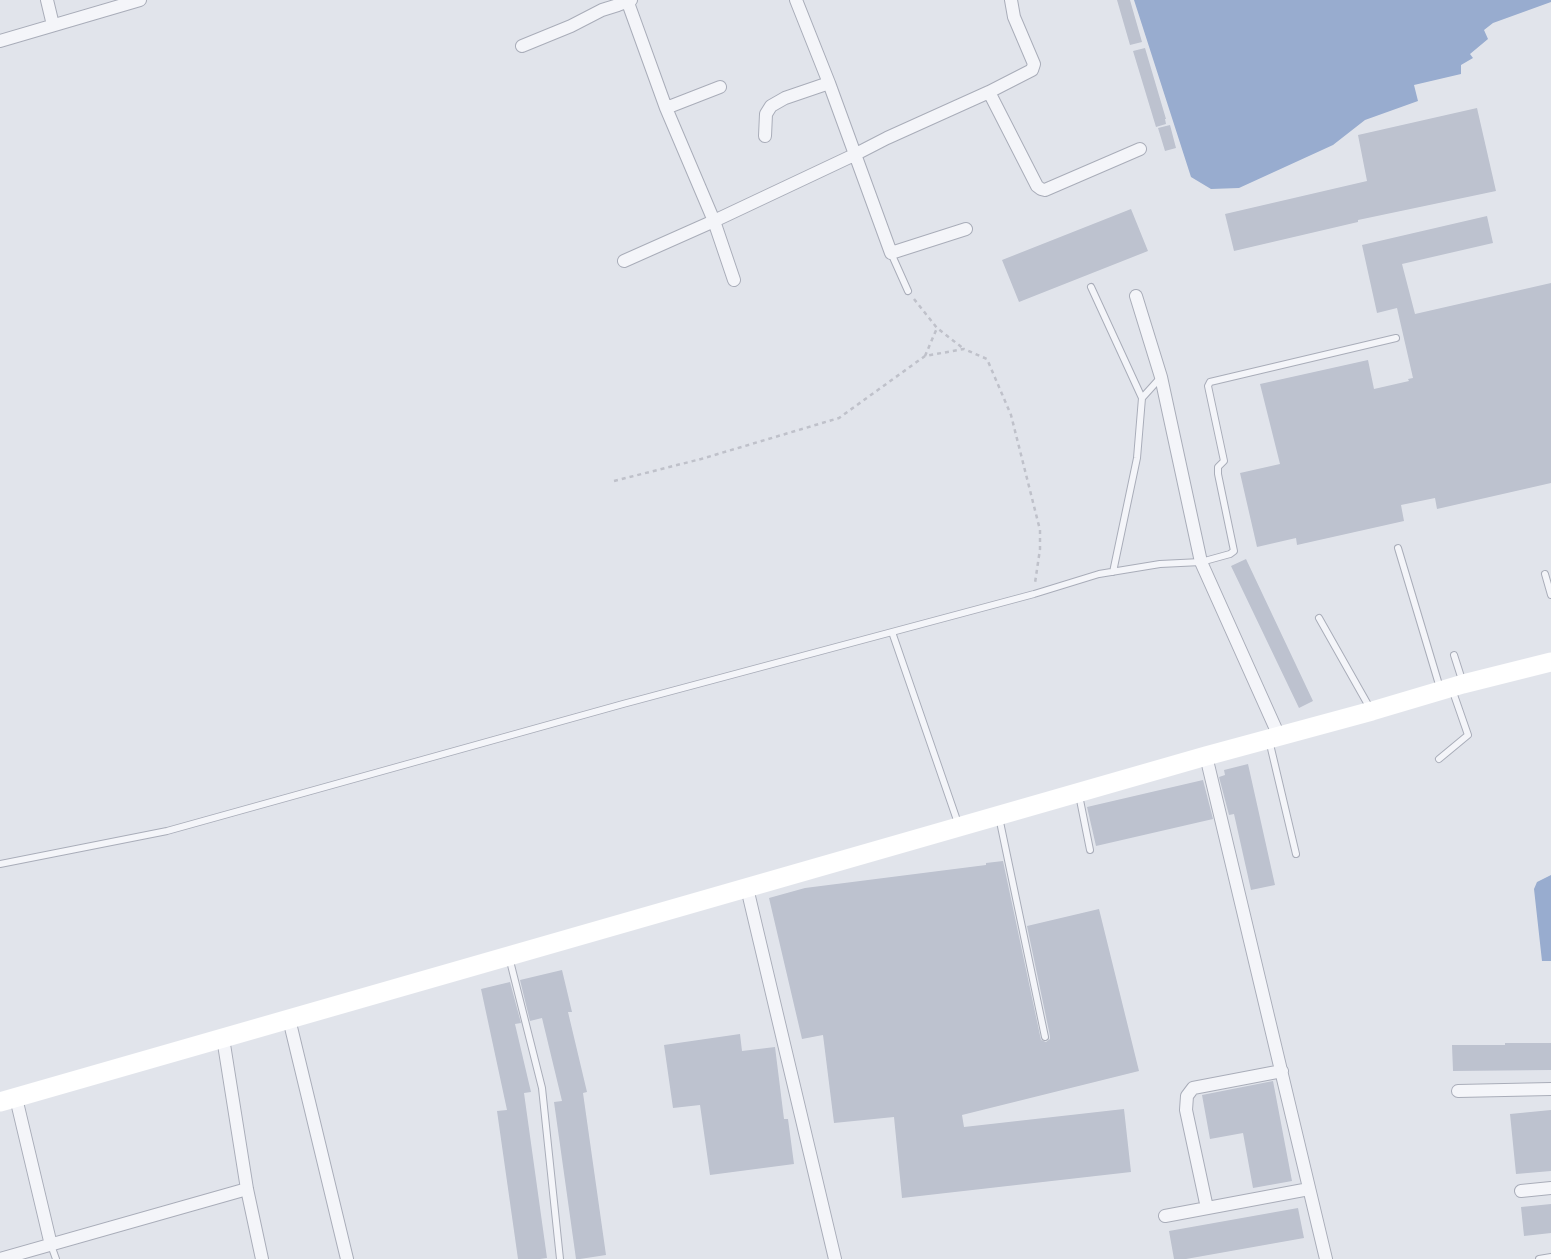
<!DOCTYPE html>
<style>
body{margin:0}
canvas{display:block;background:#e1e4eb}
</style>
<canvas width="1551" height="1259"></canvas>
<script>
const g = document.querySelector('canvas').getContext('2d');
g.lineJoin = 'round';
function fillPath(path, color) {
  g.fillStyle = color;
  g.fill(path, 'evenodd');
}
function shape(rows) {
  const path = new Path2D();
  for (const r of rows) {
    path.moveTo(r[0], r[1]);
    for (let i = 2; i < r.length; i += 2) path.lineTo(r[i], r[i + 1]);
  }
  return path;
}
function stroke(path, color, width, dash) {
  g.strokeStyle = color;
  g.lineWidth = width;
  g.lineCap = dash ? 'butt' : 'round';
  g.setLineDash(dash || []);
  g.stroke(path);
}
fillPath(shape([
 [1134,0,1551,0,1551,2,1493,23,1484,30,1488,39,1470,54,1473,58,1461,65,1461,74,1414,85,1418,101,1365,120,1333,145,1239,188,1211,189,1191,177],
 [1551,875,1551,961,1542,961,1534,889,1537,882]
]), '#98accf');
fillPath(shape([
 [1117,0,1130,0,1142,42,1130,45],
 [1145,48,1166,119,1165,119,1166,124,1156,127,1133,51],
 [1477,108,1496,191,1358,220,1358,222,1234,251,1225,214,1367,181,1358,135],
 [1170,125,1176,148,1165,151,1158,128],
 [1131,209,1148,251,1019,302,1002,260],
 [1487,216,1493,243,1402,264,1415,314,1551,283,1551,483,1437,509,1435,498,1401,505,1404,521,1297,545,1296,538,1257,547,1240,473,1280,464,1260,384,1368,360,1374,389,1409,381,1408,379,1413,378,1397,308,1377,313,1362,245],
 [1246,559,1313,701,1299,708,1231,566],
 [1248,764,1275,885,1251,890,1234,814,1229,815,1219,777,1225,775,1224,770],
 [1203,780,1213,819,1096,846,1087,807],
 [1003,861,1041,1040,1046,1042,1050,1039,1050,1036,1027,926,1099,909,1139,1071,962,1115,964,1127,1124,1109,1131,1172,902,1198,894,1117,834,1123,823,1035,802,1039,769,898,805,888,986,865,986,863],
 [562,970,572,1012,568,1012,587,1092,583,1093,606,1255,580,1259,576,1259,554,1102,562,1101,542,1018,530,1021,520,980],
 [510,982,521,1023,515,1024,531,1092,524,1093,547,1258,540,1259,518,1259,497,1111,507,1110,481,989],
 [740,1034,742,1051,775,1047,784,1119,788,1119,794,1164,710,1175,700,1105,673,1108,664,1045],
 [1505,1043,1551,1043,1551,1070,1453,1071,1452,1045,1505,1045],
 [1273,1081,1292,1181,1253,1188,1243,1133,1210,1139,1202,1095],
 [1551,1110,1551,1171,1516,1174,1510,1114],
 [1551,1204,1551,1233,1524,1236,1521,1207],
 [1298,1208,1304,1238,1186,1259,1174,1259,1169,1231]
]), '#bdc2cf');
const lane = shape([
 [891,253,908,291],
 [1091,287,1142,398],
 [1398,548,1440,688],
 [1113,572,1137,458,1142,398,1161,377],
 [1545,574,1551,595],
 [1319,618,1371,710],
 [892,632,959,826],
 [1454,655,1463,683],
 [1269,740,1296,854],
 [1439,759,1468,735,1452,689],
 [1079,795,1090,850],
 [999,817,1045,1037],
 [0,864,167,831,623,704,1034,594,1099,574,1160,564,1201,562,1230,554,1234,551,1218,474,1218,467,1224,461,1208,386,1210,382,1396,338],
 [509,957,542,1088,560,1259],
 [51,1245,56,1259],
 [1539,1259,1551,1257]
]);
const street = shape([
 [47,0,53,25],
 [627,0,666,108,714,221,734,280],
 [796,0,829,83,891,253,966,229],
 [0,41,140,0],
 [522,46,571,26,602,10,618,5,631,0],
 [989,92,1037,186,1041,189,1045,190,1140,149],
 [666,108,720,87],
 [765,136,766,114,771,106,785,98,829,83],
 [624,261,714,221,854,155,887,138,989,92,1032,70,1034,64,1014,17,1011,0],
 [1136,296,1161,377,1201,562,1279,736],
 [1206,756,1326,1259],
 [747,888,835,1259],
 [289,1019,347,1259],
 [223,1038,247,1189,262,1259],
 [1458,1091,1551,1089],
 [16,1098,51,1245],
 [1521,1191,1551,1188],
 [1207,1208,1186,1110,1187,1096,1193,1088,1282,1071],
 [1165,1216,1309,1189],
 [0,1259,247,1189]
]);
stroke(lane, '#a9adb9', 8);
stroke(street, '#a9adb9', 14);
stroke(shape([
 [914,299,937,328,964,349],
 [925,356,937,328],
 [614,481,701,459,839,418,925,356,964,349,987,359,1011,415,1040,530,1040,549,1035,583]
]), '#bfc1ca', 2.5, [4, 4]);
stroke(lane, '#f4f5f9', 6);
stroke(street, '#f4f5f9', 12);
stroke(shape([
 [0,1102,1206,756,1372,711,1463,684,1551,662]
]), '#fff', 19);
</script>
